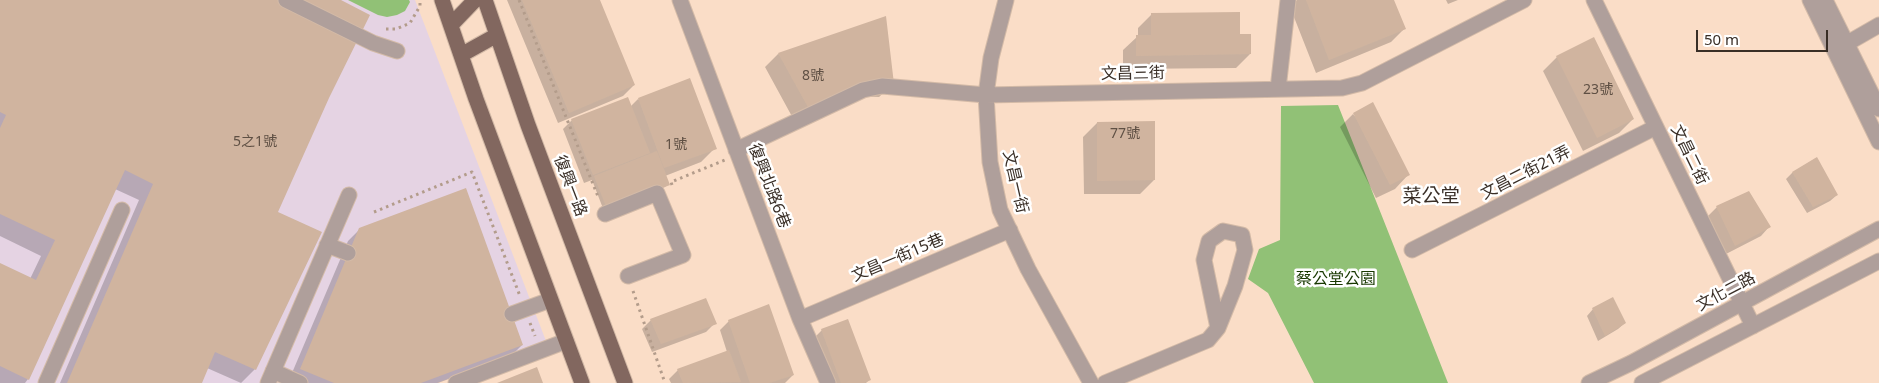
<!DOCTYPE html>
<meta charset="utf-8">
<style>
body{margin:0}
#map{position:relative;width:1879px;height:383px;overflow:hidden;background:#faddc7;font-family:"Noto Sans",sans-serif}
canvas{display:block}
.scale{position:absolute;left:1696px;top:30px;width:132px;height:22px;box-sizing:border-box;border:2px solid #392e26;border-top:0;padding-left:6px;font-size:15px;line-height:18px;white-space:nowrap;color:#392e26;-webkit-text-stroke:4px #fff;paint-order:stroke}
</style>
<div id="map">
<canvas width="1879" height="383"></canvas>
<div class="scale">50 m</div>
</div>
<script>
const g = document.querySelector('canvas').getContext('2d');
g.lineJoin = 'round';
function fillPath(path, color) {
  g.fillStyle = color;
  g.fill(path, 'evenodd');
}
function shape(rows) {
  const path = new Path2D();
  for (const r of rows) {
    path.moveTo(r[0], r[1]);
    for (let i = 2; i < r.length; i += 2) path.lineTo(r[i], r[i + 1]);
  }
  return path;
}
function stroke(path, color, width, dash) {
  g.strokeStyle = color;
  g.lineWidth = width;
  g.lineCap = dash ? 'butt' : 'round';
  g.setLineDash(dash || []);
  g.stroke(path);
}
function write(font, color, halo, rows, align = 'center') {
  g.font = font + ' "Noto Sans","Noto Sans TC",sans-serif';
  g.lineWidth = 5;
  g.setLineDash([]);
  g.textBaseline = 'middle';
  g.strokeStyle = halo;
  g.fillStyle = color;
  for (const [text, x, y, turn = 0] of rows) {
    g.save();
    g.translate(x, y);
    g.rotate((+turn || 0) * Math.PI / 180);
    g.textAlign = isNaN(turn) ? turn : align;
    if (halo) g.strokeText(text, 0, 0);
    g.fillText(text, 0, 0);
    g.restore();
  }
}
fillPath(shape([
 [0,0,415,0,546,341,437,383,0,383]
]), '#e5d3e3');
fillPath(shape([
 [348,0,409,0,410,2,405,11,397,15,387,17,378,15],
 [1338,105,1448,383,1314,383,1268,293,1248,279,1259,249,1280,240,1281,106]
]), '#91c176');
fillPath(shape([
 [0,0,337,0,328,98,276,213,255,369,241,383,207,368,200,383,60,383,139,200,115,189,28,379,25,383,0,383,0,264,30,279,41,256,0,236],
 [507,0,598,0,634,85,623,96,558,123],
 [1297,0,1393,0,1404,29,1391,42,1316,73,1290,7],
 [1446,0,1458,0,1448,4],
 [1151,15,1239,35,1250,54,1236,68,1123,69,1123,50,1138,36,1138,28],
 [778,54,893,84,879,97,849,96,795,122,765,67],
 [1557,57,1633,119,1619,133,1583,151,1543,71],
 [638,99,715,148,701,162,665,176,668,184,665,187,604,211,592,180,584,183,563,129,572,120,630,107],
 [1353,114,1408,175,1395,189,1376,198,1340,127],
 [1097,123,1154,180,1140,194,1084,194,1083,137],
 [1816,158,1837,195,1830,201,1807,213,1786,179,1792,173],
 [1717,207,1769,227,1761,236,1726,254,1708,216],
 [360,229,522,345,511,356,438,383,297,383,289,380,348,241],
 [1593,309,1625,323,1618,329,1598,341,1587,316],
 [651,320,715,323,706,332,652,352,642,329],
 [729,321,793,375,785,383,671,383,669,379,678,370,727,352,720,330],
 [822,330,869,380,866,383,823,383,808,344]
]), '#0003');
fillPath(shape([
 [0,0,341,0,370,15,329,98,278,212,322,232,256,370,215,352,202,383,67,383,153,184,125,170,29,380,0,366,0,263,36,280,55,240,0,214,0,128,6,115,0,112],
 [522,0,600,0,635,85,569,113],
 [1306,0,1394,0,1406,29,1329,60],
 [1240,12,1240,34,1251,34,1251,54,1136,56,1136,35,1151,35,1151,13],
 [886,16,894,84,809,109,778,53],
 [1594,37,1634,119,1597,138,1556,56],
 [690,78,717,149,664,168,638,98],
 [628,97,650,153,593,175,571,119],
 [1373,102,1410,175,1390,185,1353,113],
 [1155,121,1155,180,1097,181,1097,122],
 [657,151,670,185,607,209,594,176],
 [1817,157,1838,195,1813,207,1792,172],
 [466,188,523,345,421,383,334,383,300,369,359,228],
 [1749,191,1771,227,1735,246,1716,206],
 [1613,297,1626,323,1605,336,1592,308],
 [706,298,717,324,661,344,650,319],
 [769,304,794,375,769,383,750,383,728,320],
 [848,319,871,380,864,383,841,383,821,329],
 [729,350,741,382,683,383,677,369],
 [537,367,543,383,497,383]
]), '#d0b49f');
const minor = shape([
 [286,0,373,43,397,51],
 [680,0,800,319,828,383],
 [1006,0,991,58,986,95,990,162,1000,210,1028,269,1091,383],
 [1594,0,1753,326],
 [1810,0,1879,142],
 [1825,0,1879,109],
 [1839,48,1879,25],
 [1278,89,1288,0],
 [736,150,863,90,882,86,986,95,1342,88,1362,83,1524,0],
 [605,214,657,193,683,255,628,276],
 [327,245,348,253],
 [1412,250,1656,127],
 [512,314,550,300],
 [800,319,1010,230],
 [273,371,300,383],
 [46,383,122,210],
 [268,383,349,195],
 [456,383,566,341],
 [1105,383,1208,340,1218,328,1235,286,1245,250,1242,235,1223,231,1209,241,1204,260,1218,328],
 [1589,383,1631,363,1879,229],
 [1642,383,1879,261]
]);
const major = shape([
 [442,0,476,99,582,383],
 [485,0,528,125,625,383],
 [451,25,475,0],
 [461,55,497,35]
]);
stroke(minor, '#d3baa7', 17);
stroke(major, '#d3baa7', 17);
stroke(shape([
 [519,0,599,199],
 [386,29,396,29,410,23,420,6,420,0],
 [672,185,671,182,725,160],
 [374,212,472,172,520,296],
 [633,291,665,383],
 [530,323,535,336]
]), '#b39c8b', 3, [2.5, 4]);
stroke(minor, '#af9f9b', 15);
stroke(major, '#82675f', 15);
write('14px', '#5f5044', null, [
 ["8號",813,76],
 ["23號",1598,90],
 ["77號",1125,134],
 ["5之1號",255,142],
 ["1號",676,145]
]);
write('16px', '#392e26', '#fff', [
 ["文昌三街",1133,74,-1],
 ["文昌二街",1689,155,64],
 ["文昌二街21弄",1526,173,-27],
 ["文昌一街",1015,182,77],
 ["復興一路",570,186,69],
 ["復興北路6巷",769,186,69],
 ["文昌一街15巷",898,258,-23],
 ["文化二路",1726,292,-28]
]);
write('16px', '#183800', '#fff', [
 ["蔡公堂公園",1336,279]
]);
write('19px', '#392e26', '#fff', [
 ["菜公堂",1431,197]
]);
</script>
